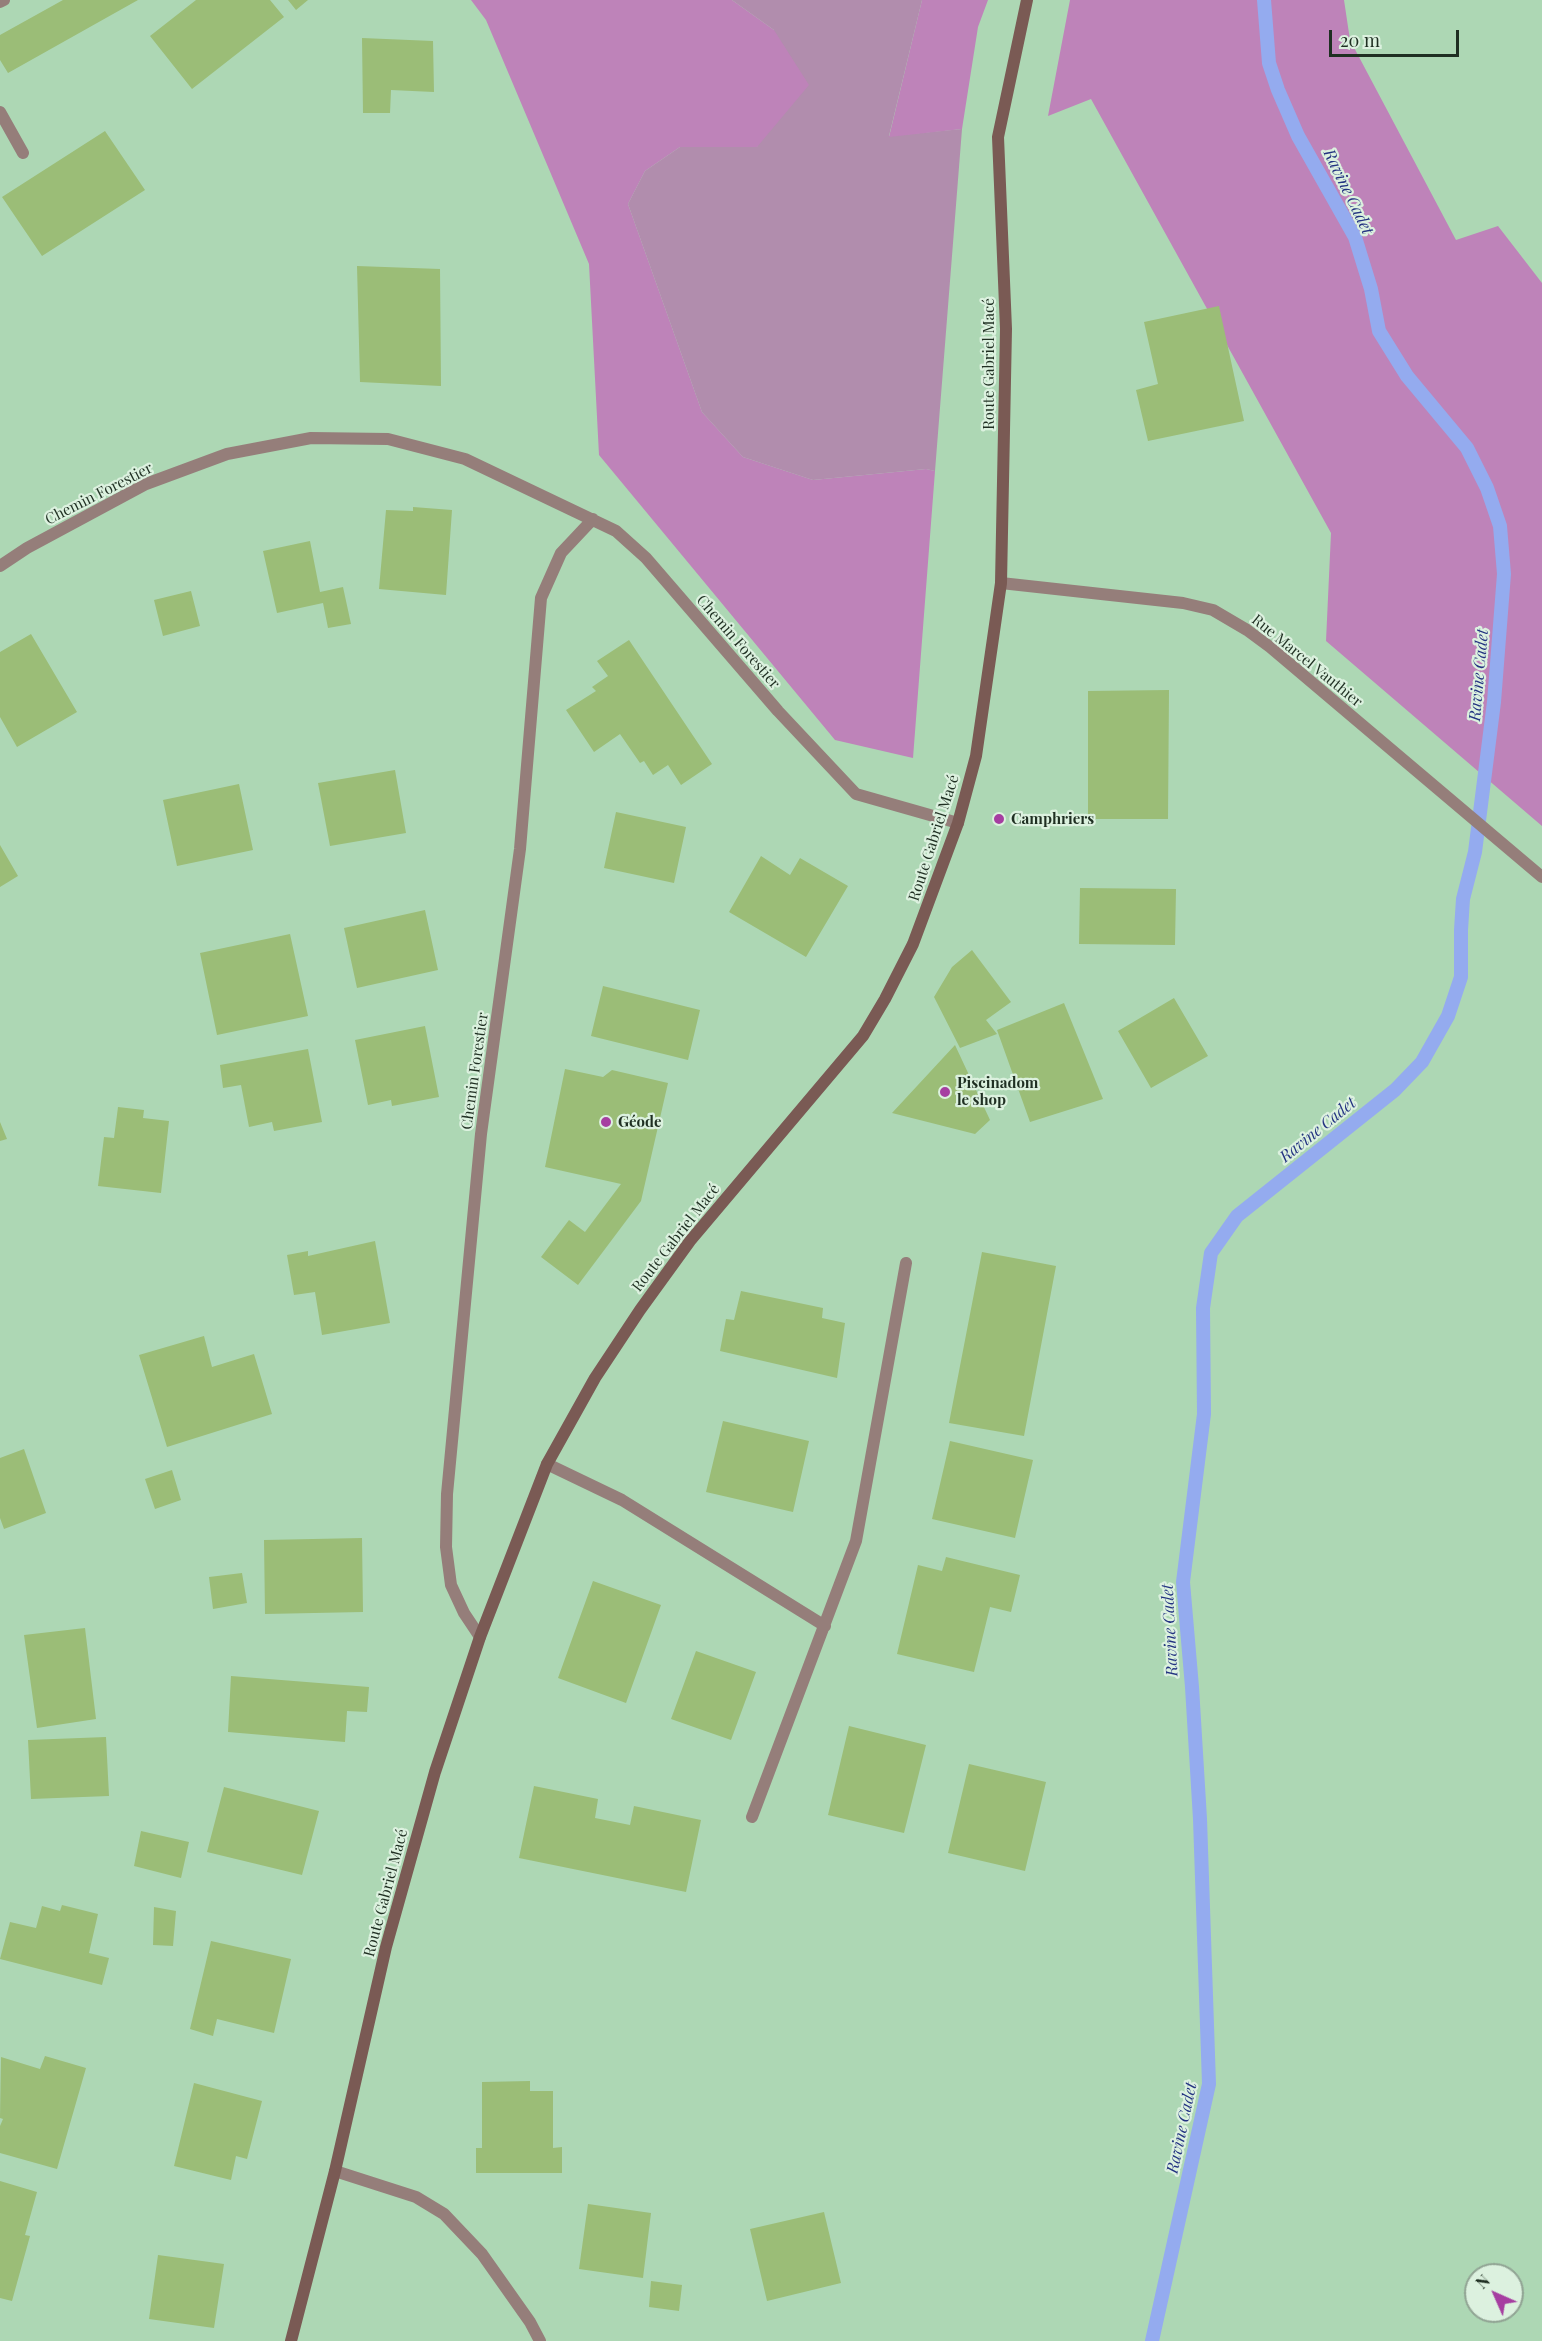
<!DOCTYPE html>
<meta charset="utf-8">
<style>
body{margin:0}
#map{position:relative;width:1542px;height:2341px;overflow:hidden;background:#add7b4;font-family:"Playfair Display",serif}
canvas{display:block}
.north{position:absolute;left:1464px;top:2263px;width:60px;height:60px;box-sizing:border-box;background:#dcf1df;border:2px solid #90a393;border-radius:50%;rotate:315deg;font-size:16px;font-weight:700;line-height:24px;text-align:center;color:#1f2f22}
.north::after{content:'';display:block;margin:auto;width:21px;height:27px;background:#a63ea1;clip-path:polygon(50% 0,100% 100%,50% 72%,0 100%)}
.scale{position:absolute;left:1329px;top:30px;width:130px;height:27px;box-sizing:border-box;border:3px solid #1f2f22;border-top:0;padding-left:8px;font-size:18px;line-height:21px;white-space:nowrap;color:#1f2f22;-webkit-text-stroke:4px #dcf1df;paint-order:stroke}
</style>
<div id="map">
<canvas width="1542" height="2341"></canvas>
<div class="north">N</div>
<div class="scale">20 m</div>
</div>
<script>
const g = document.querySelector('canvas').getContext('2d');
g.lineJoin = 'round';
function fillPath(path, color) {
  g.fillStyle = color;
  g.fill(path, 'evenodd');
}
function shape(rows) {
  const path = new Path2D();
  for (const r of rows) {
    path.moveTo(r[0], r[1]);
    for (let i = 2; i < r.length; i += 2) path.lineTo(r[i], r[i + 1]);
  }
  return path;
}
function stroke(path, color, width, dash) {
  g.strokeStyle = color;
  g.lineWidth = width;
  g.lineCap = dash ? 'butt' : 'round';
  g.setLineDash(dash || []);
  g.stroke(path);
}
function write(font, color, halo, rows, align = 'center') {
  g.font = font + ' "Playfair Display",serif';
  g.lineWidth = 4.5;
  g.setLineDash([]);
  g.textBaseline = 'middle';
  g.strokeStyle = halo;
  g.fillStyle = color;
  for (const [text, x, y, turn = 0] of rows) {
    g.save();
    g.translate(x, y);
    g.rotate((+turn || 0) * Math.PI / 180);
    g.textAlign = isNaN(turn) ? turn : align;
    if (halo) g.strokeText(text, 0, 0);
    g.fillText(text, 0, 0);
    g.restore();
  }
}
fillPath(shape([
 [732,0,922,0,889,136,962,129,935,471,926,469,813,480,743,457,702,412,628,204,645,171,680,147,757,147,774,30]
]), '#b18dad');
fillPath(shape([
 [471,0,732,0,774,30,809,85,757,147,680,147,645,171,628,204,702,412,743,457,813,480,926,469,935,471,913,758,835,740,599,455,589,264,486,20],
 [922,0,988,0,978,27,962,129,889,137],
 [1070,0,1344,0,1350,40,1456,240,1498,226,1542,283,1542,826,1326,641,1331,533,1091,99,1048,116]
]), '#be83b9');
stroke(shape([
 [1152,2341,1209,2084,1200,1819,1192,1687,1183,1582,1204,1414,1203,1308,1211,1253,1237,1216,1395,1090,1422,1062,1448,1016,1461,977,1461,930,1463,899,1475,852,1494,702,1504,574,1500,526,1487,488,1467,448,1407,376,1379,331,1371,289,1355,237,1298,136,1278,90,1269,63,1264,0]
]), '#94abef', 14);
fillPath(shape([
 [63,0,138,0,8,73,0,60,0,35],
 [196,0,270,0,284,17,192,89,150,36],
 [288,0,308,0,296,10],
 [362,38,433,41,434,92,391,90,390,113,363,113],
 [105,131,145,190,42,256,2,197],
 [357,266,440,269,441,386,360,382],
 [1219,306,1244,421,1148,441,1136,390,1158,384,1144,322],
 [413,507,452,510,446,595,379,589,386,510,413,511],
 [310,541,320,592,343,587,351,624,328,628,323,603,277,613,263,551],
 [191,591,200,626,163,636,154,600],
 [31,634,77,712,17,747,0,717,0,652],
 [629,640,712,764,681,785,668,765,653,775,644,761,640,763,620,734,594,752,566,710,596,691,592,687,608,676,597,661],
 [1169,690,1168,819,1088,819,1088,691],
 [395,770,406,833,330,846,318,783],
 [239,784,253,850,177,866,163,800],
 [616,812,686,827,674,883,604,868],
 [0,845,18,876,0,887],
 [761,856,790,875,800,858,848,886,806,957,729,912],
 [1080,888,1176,889,1175,945,1079,944],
 [425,910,438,970,357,988,344,928],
 [290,934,308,1016,217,1035,200,953],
 [972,950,1011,1002,986,1020,997,1034,960,1048,934,997,952,967],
 [603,986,700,1010,688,1060,591,1036],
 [1174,998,1208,1056,1151,1088,1118,1031],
 [1064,1003,1103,1099,1030,1122,997,1030],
 [425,1026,439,1097,392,1106,391,1100,368,1105,355,1040],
 [955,1045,990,1120,975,1134,892,1113],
 [308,1049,322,1122,274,1131,272,1122,249,1127,241,1085,223,1088,220,1065],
 [565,1069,603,1077,612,1070,668,1083,641,1201,578,1285,541,1257,569,1220,585,1232,621,1184,545,1167],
 [118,1107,144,1110,143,1118,169,1121,161,1193,98,1186,104,1137,114,1138],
 [0,1122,7,1139,0,1141],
 [375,1241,390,1323,322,1335,315,1292,294,1295,287,1255,308,1251,308,1256],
 [982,1252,1056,1266,1024,1436,949,1423],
 [741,1291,823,1308,822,1318,845,1323,837,1378,720,1351,726,1319,734,1320],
 [204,1336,212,1367,254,1354,272,1414,167,1447,139,1355],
 [723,1421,809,1441,793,1512,706,1492],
 [950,1441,1033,1460,1015,1538,932,1519],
 [24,1449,46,1513,4,1529,0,1518,0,1458],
 [172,1470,181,1500,155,1509,145,1479],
 [362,1538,363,1612,265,1614,264,1540],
 [946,1557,1020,1575,1011,1612,990,1607,974,1672,897,1654,918,1565,942,1571],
 [242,1573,247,1603,213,1609,209,1577],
 [593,1581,661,1605,626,1703,558,1678],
 [85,1628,96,1719,37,1728,24,1635],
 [696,1651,756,1672,731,1740,671,1719],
 [231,1676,369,1687,367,1712,347,1711,345,1742,228,1732],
 [849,1726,926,1745,904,1833,828,1815],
 [106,1737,109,1796,31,1799,28,1740],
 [969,1764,1046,1782,1025,1871,948,1853],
 [534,1786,598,1799,595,1818,630,1825,634,1806,701,1820,686,1892,519,1858],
 [224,1787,319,1811,302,1875,207,1852],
 [141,1831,189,1842,181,1878,134,1866],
 [62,1905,98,1914,89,1953,109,1958,102,1985,0,1959,10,1922,36,1928,42,1906,60,1911],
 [154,1907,176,1911,173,1946,153,1945],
 [211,1941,291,1959,274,2033,217,2019,213,2036,190,2029],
 [45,2056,86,2068,57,2169,0,2153,0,2126,3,2119,0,2118,1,2057,40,2069],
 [530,2081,530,2091,553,2091,553,2148,562,2147,562,2173,476,2173,476,2148,482,2148,482,2082],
 [194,2083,262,2101,247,2159,236,2156,231,2180,174,2166],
 [0,2181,37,2192,25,2235,30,2236,12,2301,0,2298],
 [588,2204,651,2213,643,2278,579,2269],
 [824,2212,841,2283,767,2301,750,2229],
 [158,2255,224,2264,214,2328,149,2319],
 [651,2281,682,2285,679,2311,649,2307]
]), '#9bbd77');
stroke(shape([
 [0,2,4,0],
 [0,112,23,153]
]), '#957e7a', 12);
stroke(shape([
 [0,566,27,548,146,484,227,454,311,438,388,439,465,459,616,531,646,558,778,711,856,794,958,823],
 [1001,583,1183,603,1213,610,1247,630,1270,647,1542,877],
 [547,1464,622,1500,825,1626],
 [480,1637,464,1613,451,1585,446,1547,447,1494,481,1134,520,849,541,598,561,553,593,519],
 [752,1817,856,1541,906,1263],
 [335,2171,416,2197,444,2214,482,2254,530,2322,540,2341]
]), '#957e7a', 12);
stroke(shape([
 [291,2341,335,2171,386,1947,435,1772,480,1637,547,1464,595,1378,640,1310,690,1241,863,1036,885,999,913,944,958,823,976,756,1001,583,1006,329,998,137,1027,0]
]), '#7a5a54', 12);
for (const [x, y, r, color] of [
 [999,819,6,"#a63ea1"],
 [945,1092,6,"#a63ea1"],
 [606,1122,6,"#a63ea1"]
]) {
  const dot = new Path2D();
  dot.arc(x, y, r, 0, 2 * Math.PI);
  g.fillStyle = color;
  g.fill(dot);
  stroke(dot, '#dcf1df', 2);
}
write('15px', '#1f2f22', '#dcf1df', [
 ["Route Gabriel Macé",989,364,-90],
 ["Chemin Forestier",99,494,-27],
 ["Chemin Forestier",738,642,49],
 ["Rue Marcel Vauthier",1307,661,39],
 ["Route Gabriel Macé",934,838,-72],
 ["Chemin Forestier",475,1071,-82],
 ["Route Gabriel Macé",676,1238,-52],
 ["Route Gabriel Macé",386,1893,-75]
]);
write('bold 15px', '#1f2f22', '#dcf1df', [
 ["Camphriers",1011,819],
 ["Piscinadom",957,1083],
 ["le shop",957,1100],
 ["Géode",618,1122]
], 'left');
write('italic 16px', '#233381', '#dcf1df', [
 ["Ravine Cadet",1348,192,64],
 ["Ravine Cadet",1479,675,-85],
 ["Ravine Cadet",1318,1130,-39],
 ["Ravine Cadet",1170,1630,-93],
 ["Ravine Cadet",1182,2128,-78]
]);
</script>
